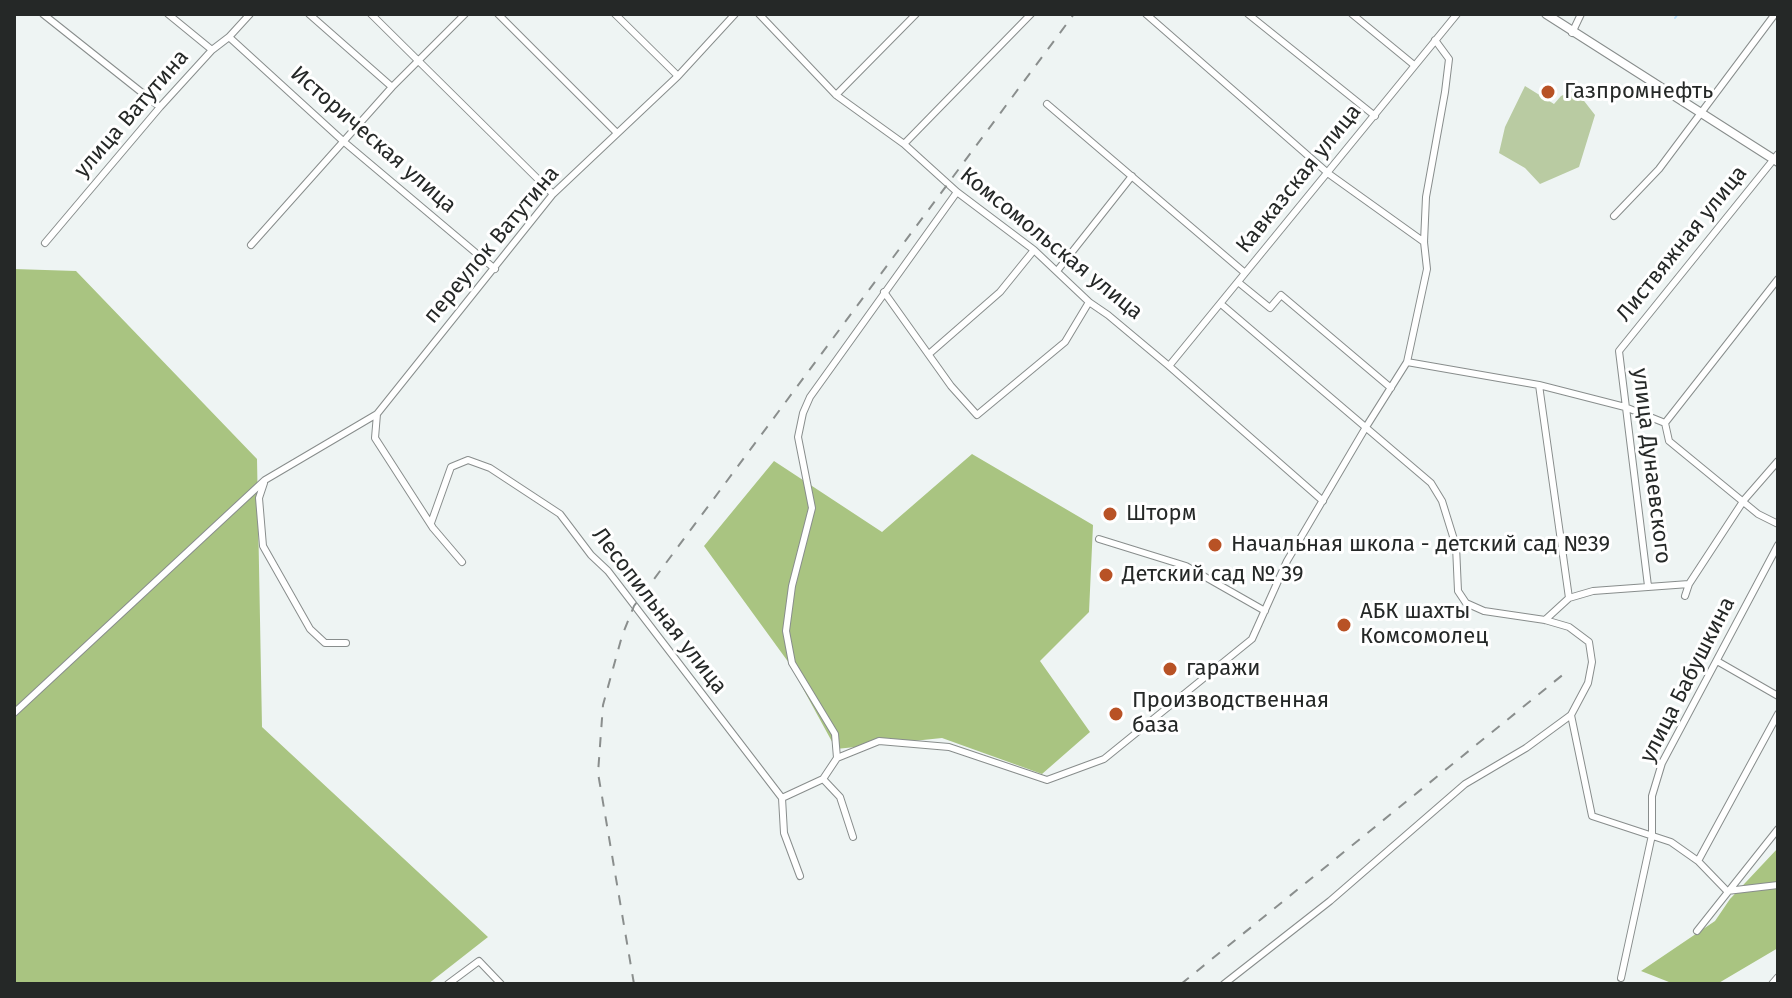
<!DOCTYPE html>
<meta charset="utf-8">
<style>
body{margin:0}
#map{position:relative;width:1792px;height:998px;overflow:hidden;background:#eef4f3;font-family:"Fira Sans",sans-serif}
canvas{display:block}
.frame{position:absolute;inset:0;border:16px solid #252827;pointer-events:none}
</style>
<div id="map">
<canvas width="1792" height="998"></canvas>
<div class="frame"></div>
</div>
<script>
const g = document.querySelector('canvas').getContext('2d');
g.lineJoin = 'round';
function fillPath(path, color) {
  g.fillStyle = color;
  g.fill(path, 'evenodd');
}
function shape(rows) {
  const path = new Path2D();
  for (const r of rows) {
    path.moveTo(r[0], r[1]);
    for (let i = 2; i < r.length; i += 2) path.lineTo(r[i], r[i + 1]);
  }
  return path;
}
function stroke(path, color, width, dash) {
  g.strokeStyle = color;
  g.lineWidth = width;
  g.lineCap = dash ? 'butt' : 'round';
  g.setLineDash(dash || []);
  g.stroke(path);
}
function write(font, color, halo, rows, align = 'center') {
  g.font = font + ' "Fira Sans",sans-serif';
  g.lineWidth = 6;
  g.setLineDash([]);
  g.textBaseline = 'middle';
  g.strokeStyle = halo;
  g.fillStyle = color;
  for (const [text, x, y, turn = 0] of rows) {
    g.save();
    g.translate(x, y);
    g.rotate((+turn || 0) * Math.PI / 180);
    g.textAlign = isNaN(turn) ? turn : align;
    if (halo) g.strokeText(text, 0, 0);
    g.fillText(text, 0, 0);
    g.restore();
  }
}
fillPath(shape([
 [1525,86,1554,104,1561,96,1572,91,1581,97,1595,115,1579,167,1540,184,1525,168,1499,153,1505,127]
]), '#b9cba2');
fillPath(shape([
 [14,269,76,271,257,459,262,727,488,937,428,984,14,984],
 [972,454,1093,525,1089,612,1040,661,1090,732,1042,774,942,738,836,749,789,663,704,546,774,461,882,532],
 [1778,848,1778,948,1717,984,1674,984,1641,971,1715,921,1730,899]
]), '#a9c481');
stroke(shape([
 [1675,18,1678,14]
]), '#b7dffb', 2);
const street = shape([
 [43,14,160,107],
 [168,14,212,50],
 [309,14,392,87],
 [371,14,553,194],
 [498,14,617,133],
 [615,14,678,76],
 [759,14,836,95,904,144,957,192,1034,250,1089,302,1108,315,1169,366,1323,501],
 [1146,14,1329,174,1424,242],
 [1248,14,1375,116],
 [1352,14,1414,65],
 [1572,33,1581,14],
 [229,37,343,141,495,269],
 [836,95,916,14],
 [1047,104,1245,273],
 [904,144,1031,14],
 [1614,216,1659,169,1775,14],
 [45,243,160,107,212,50,229,37,250,14],
 [251,245,392,87,465,14],
 [1057,271,1132,176],
 [1238,282,1270,308,1281,295,1391,388],
 [884,292,951,386,977,415,1065,342,1089,302],
 [1221,304,1431,483,1442,501,1456,546,1458,591,1466,603,1484,611,1545,620,1569,627,1589,642,1592,662,1588,683,1571,715,1526,748,1465,784,1330,901,1224,984],
 [929,354,1000,292,1034,250],
 [1407,362,1539,385,1625,407,1665,423],
 [1169,366,1457,14],
 [1539,385,1569,598,1545,620],
 [377,414,375,438,433,528,462,562],
 [1665,423,1778,279],
 [1665,423,1669,441,1758,514,1778,524],
 [264,483,259,498,263,546,310,629,325,643,346,643],
 [431,523,451,467,468,460,490,468,560,514,591,555,608,571,782,798],
 [1099,539,1186,566,1265,611],
 [1648,586,1619,351,1778,154],
 [1685,596,1689,584,1744,500,1778,461],
 [1569,598,1593,591,1689,584],
 [1717,661,1778,696],
 [14,713,265,480,377,414,553,194,678,76,735,14],
 [1571,715,1592,816,1671,842,1698,861,1727,891],
 [837,758,879,741,949,747,1047,780,1104,759,1252,639,1287,561,1366,427,1407,362,1427,269,1424,242,1426,197,1445,92,1449,59,1435,40],
 [853,837,840,797,823,779,837,758,835,734,792,663,786,631,792,586,812,508,798,437,803,413,810,397,957,192],
 [1698,861,1778,714],
 [800,876,784,833,782,798,823,779],
 [1727,891,1778,885],
 [1697,931,1778,829],
 [1621,978,1652,835,1652,796,1662,763,1778,545],
 [448,984,479,961,501,984],
 [1772,984,1778,977]
]);
const secondary = shape([
 [1546,14,1778,162]
]);
stroke(street, '#888d8c', 8);
stroke(secondary, '#888d8c', 10);
stroke(street, '#fff', 6);
stroke(secondary, '#fff', 8);
stroke(shape([
 [634,984,598,773,603,705,622,636,634,606,1074,14],
 [1181,984,1565,673]
]), '#8a8e8d', 2, [10, 10]);
for (const [x, y, r, color] of [
 [1548,92,8,"#b85225"],
 [1110,514,8,"#b85225"],
 [1215,545,8,"#b85225"],
 [1106,575,8,"#b85225"],
 [1344,625,8,"#b85225"],
 [1170,669,8,"#b85225"],
 [1116,714,8,"#b85225"]
]) {
  const dot = new Path2D();
  dot.arc(x, y, r, 0, 2 * Math.PI);
  g.fillStyle = color;
  g.fill(dot);
  stroke(dot, '#fff', 3);
}
write('22px', '#252827', '#fff', [
 ["Газпромнефть",1564,92],
 ["Шторм",1126,514],
 ["Начальная школа - детский сад №39",1231,545],
 ["Детский сад № 39",1122,575],
 ["АБК шахты",1360,612],
 ["Комсомолец",1360,637],
 ["гаражи",1186,669],
 ["Производственная",1132,701],
 ["база",1132,726]
], 'left');
write('22px', '#252827', '#fff', [
 ["улица Ватутина",132,114,-49],
 ["Историческая улица",373,140,41],
 ["Кавказская улица",1299,179,-51],
 ["Комсомольская улица",1051,244,39],
 ["Листвяжная улица",1682,244,-51],
 ["переулок Ватутина",492,245,-50],
 ["улица Дунаевского",1651,466,83],
 ["Лесопильная улица",659,611,52],
 ["улица Бабушкина",1688,680,-63]
]);
</script>
